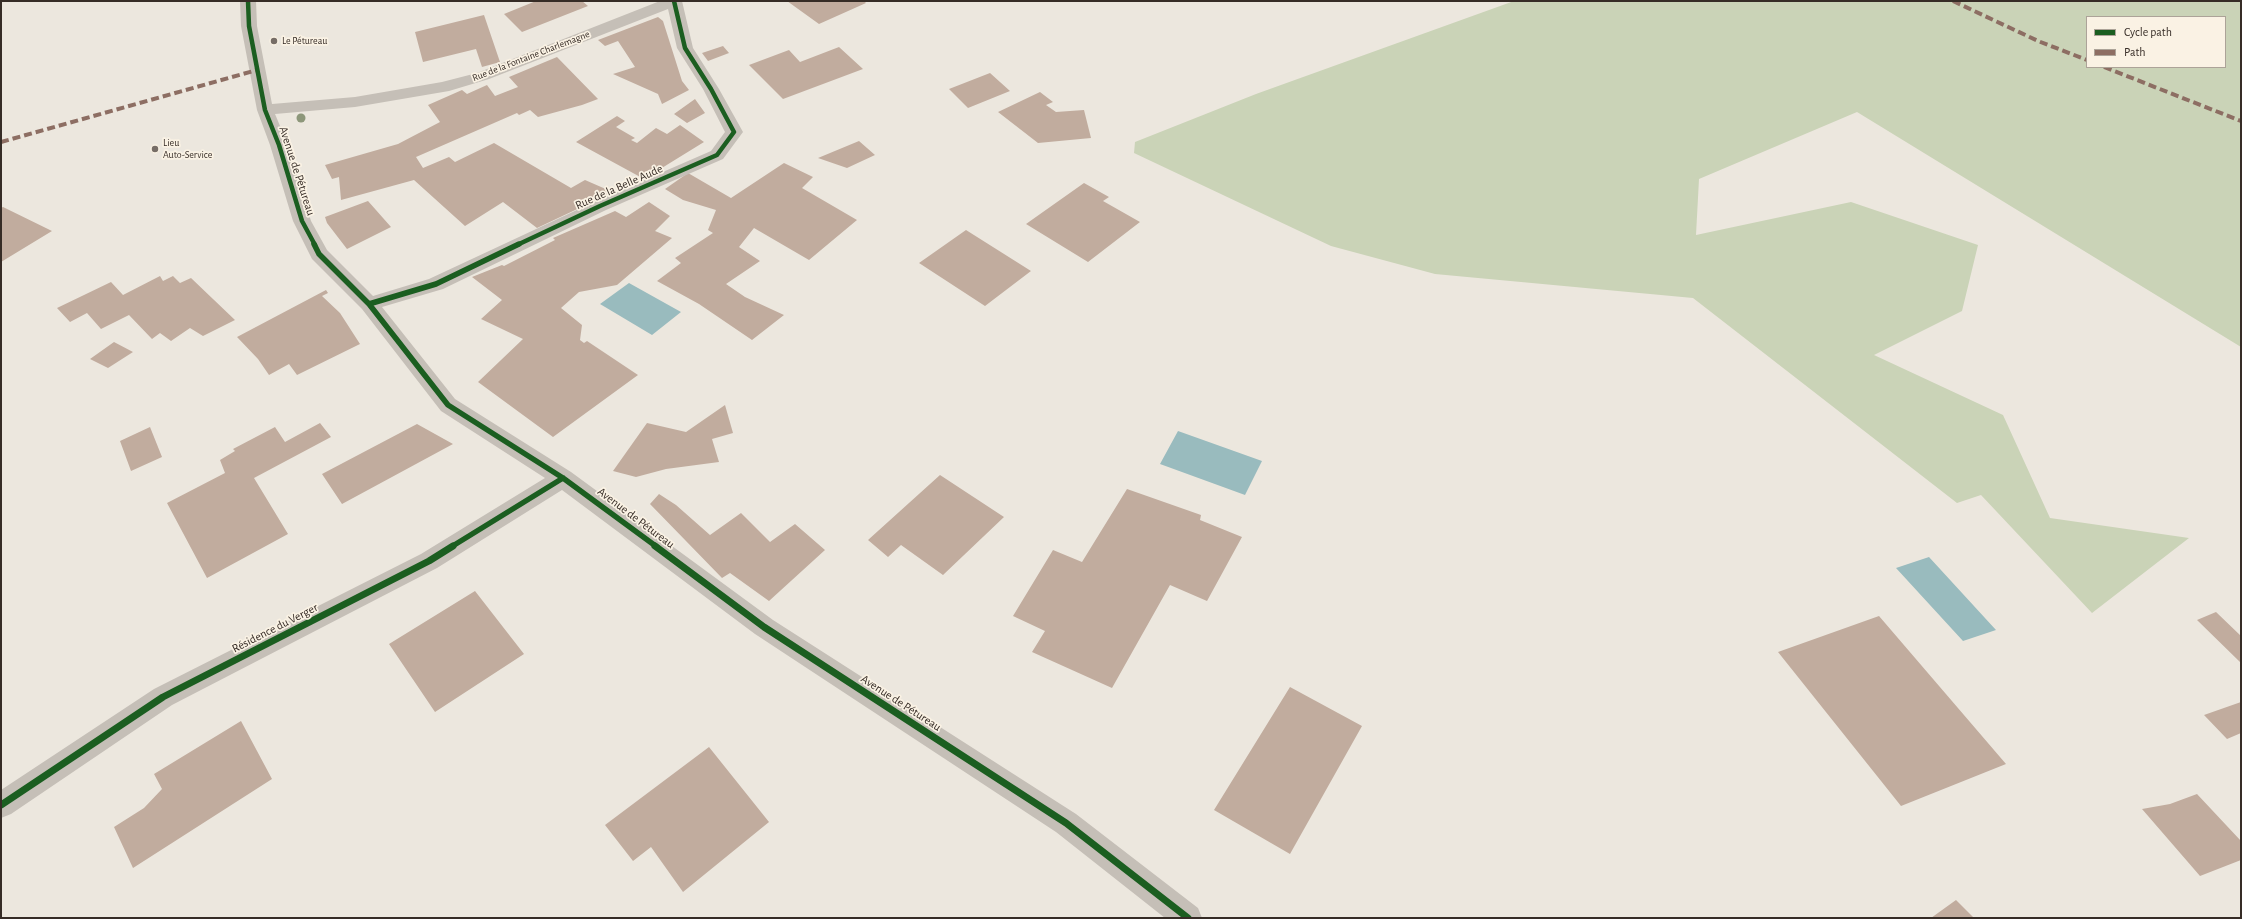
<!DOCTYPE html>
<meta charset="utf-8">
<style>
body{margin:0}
#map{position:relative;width:2242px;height:919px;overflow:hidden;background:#ece7de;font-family:"Alegreya Sans",sans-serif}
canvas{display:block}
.frame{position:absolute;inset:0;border:2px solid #362c26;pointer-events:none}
.legend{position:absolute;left:2086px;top:16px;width:140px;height:52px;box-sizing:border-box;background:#faf2e4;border:1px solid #aca398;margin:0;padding:5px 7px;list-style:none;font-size:12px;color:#362c26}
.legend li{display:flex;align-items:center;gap:8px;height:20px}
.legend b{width:20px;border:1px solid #aca398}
</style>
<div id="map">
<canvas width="2242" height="919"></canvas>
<div class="frame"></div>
<ul class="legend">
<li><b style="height:5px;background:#1b5e20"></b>Cycle path</li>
<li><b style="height:5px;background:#8d6e63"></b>Path</li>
</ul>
</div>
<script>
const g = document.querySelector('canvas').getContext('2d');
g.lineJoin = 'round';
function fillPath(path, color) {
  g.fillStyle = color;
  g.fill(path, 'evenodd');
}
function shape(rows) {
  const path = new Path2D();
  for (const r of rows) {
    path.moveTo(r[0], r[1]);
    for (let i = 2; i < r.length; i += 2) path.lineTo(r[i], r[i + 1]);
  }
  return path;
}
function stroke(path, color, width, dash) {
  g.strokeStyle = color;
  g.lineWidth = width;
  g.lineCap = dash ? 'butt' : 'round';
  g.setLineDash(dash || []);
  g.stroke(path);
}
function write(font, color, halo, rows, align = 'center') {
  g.font = font + ' "Alegreya Sans",sans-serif';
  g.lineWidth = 3.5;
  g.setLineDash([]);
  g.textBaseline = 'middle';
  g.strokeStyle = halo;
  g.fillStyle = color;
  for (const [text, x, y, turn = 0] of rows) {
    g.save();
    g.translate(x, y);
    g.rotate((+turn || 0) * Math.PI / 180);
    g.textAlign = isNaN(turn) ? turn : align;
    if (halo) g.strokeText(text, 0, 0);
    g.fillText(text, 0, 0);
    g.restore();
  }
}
fillPath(shape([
 [1514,1,2241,1,2241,347,1857,112,1699,179,1696,235,1851,202,1978,245,1962,311,1874,355,2003,415,2050,518,2189,538,2092,613,1981,495,1957,503,1693,298,1435,274,1331,246,1134,153,1135,142,1256,94],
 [2087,17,2225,17,2225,67,2087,67]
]), '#cad3b7');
fillPath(shape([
 [629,283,681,312,652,335,600,304],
 [1178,431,1262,461,1245,495,1160,464],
 [1929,557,1996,630,1963,641,1896,568]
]), '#99bbbe');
fillPath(shape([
 [536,1,582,1,588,6,522,32,504,14],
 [787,1,864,1,866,3,819,24],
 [484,15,500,62,482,67,476,49,423,62,415,32],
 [658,17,663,21,682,81,689,90,662,104,658,94,613,74,635,67,618,41,605,46,598,40],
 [723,46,729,53,708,61,702,53],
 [839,47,863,69,783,99,749,65,789,50,800,62],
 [557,57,598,99,582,105,538,117,530,110,519,115,517,113,416,157,423,168,449,157,455,162,494,143,571,188,585,180,608,190,607,195,537,228,503,202,465,226,414,180,341,200,339,177,332,179,325,165,398,144,440,122,428,105,462,90,467,94,487,85,495,96,518,87,509,77],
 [990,73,1010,91,968,108,949,89],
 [1040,92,1053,102,1046,105,1056,112,1084,110,1091,138,1038,143,998,112],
 [695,99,705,113,687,123,674,114],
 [617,116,625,121,616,127,635,138,631,140,637,143,656,128,667,134,680,125,704,142,644,179,576,142],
 [859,141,875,155,847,168,818,158],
 [784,163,813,177,802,188,857,220,809,260,754,228,739,247,760,261,726,284,745,297,784,315,752,340,699,304,657,281,681,263,675,258,713,233,708,230,716,210,683,200,665,189,688,173,731,198],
 [1084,183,1109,197,1103,201,1140,222,1088,262,1026,224],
 [368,201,391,227,347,249,327,223,325,217],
 [649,202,670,216,655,231,672,238,617,285,579,292,561,308,582,325,580,340,584,343,587,341,638,375,553,437,478,382,523,339,481,319,502,300,472,277,502,265,504,266,555,240,553,238,615,211,626,217],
 [3,207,52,231,1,262,1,208],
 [966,230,1031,271,985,306,919,263],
 [160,276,163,281,173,276,180,283,191,278,235,320,203,336,190,328,171,341,160,333,152,339,129,315,101,329,87,313,70,322,57,308,111,282,123,295],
 [326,290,328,293,322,296,340,313,360,344,297,375,289,364,269,375,258,359,237,337],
 [114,342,133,352,108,368,90,359],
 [725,405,733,433,712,439,719,462,666,469,636,477,613,471,647,423,686,432],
 [320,423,331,437,254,478,288,534,207,578,167,503,225,473,220,460,235,451,233,449,275,427,285,442],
 [417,424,453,444,342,504,322,474],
 [150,427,162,457,131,471,120,441],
 [940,475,1004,517,943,575,901,545,888,557,868,540],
 [1127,489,1201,515,1200,520,1242,537,1207,601,1170,585,1112,688,1032,652,1045,631,1013,616,1053,550,1082,562],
 [659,494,676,505,710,535,741,513,770,542,795,524,825,550,769,601,730,573,722,578,650,504],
 [475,591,524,654,435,712,389,644],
 [2216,612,2241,636,2241,663,2197,620],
 [1879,616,2006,764,1901,806,1778,652],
 [1290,687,1362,726,1290,854,1214,810],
 [2241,702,2241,733,2227,739,2204,715],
 [241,721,272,779,133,868,114,827,144,808,162,789,154,774],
 [709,747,769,822,683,892,651,847,633,861,605,825],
 [2197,794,2241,841,2241,860,2200,876,2142,809,2170,804],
 [1956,900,1974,918,1931,918]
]), '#c1ac9e');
fillPath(shape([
 [240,1,256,1,257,26,272,104,355,97,442,82,477,73,660,1,682,1,693,48,719,89,743,132,723,159,606,210,443,289,382,307,455,399,571,472,773,620,1076,814,1198,908,1202,918,1165,918,1056,832,755,634,562,490,437,568,172,705,11,814,1,818,1,790,154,689,421,554,545,478,441,411,362,309,312,259,293,221,270,145,257,110,241,26,240,1],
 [668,9,677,48,703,89,725,132,711,151,594,202,429,279,373,296,327,250,311,221,288,145,275,114,355,107,449,91,489,79,668,9]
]), '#c5bfb7');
stroke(shape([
 [1953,1,2038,41,2087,60],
 [2104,67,2241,121],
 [1,142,257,70]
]), '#8d6e63', 4, [8, 4]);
stroke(shape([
 [248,1,249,26,265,110,279,145,302,221,315,245],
 [517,245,600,206,717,155,734,132,711,89,685,48,674,1]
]), '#1b5e20', 4.5);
stroke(shape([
 [314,244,319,254,369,304,448,405,563,478,657,547],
 [369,304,436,284,519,244],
 [451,547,563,478]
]), '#1b5e20', 5.5);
stroke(shape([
 [655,546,764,627,1066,823,1188,918],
 [1,805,163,697,429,561,453,546]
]), '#1b5e20', 7);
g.fillStyle = '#8d977a';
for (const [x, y] of [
 [301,118]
]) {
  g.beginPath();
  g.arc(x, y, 4.5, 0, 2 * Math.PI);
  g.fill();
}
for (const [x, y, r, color] of [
 [274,41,4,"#766d66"],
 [155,149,4,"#766d66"]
]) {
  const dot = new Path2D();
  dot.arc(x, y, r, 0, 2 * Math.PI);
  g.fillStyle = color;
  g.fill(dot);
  stroke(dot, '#faf2e4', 1.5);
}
write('10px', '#362c26', '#faf2e4', [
 ["Le Pétureau",282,41],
 ["Lieu",163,143],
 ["Auto-Service",163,155]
], 'left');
write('10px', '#362c26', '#faf2e4', [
 ["Rue de la Fontaine Charlemagne",531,56,-21]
]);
write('12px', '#362c26', '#faf2e4', [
 ["Avenue de Pétureau",297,171,72],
 ["Rue de la Belle Aude",619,187,-24],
 ["Avenue de Pétureau",636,518,37],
 ["Résidence du Verger",275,628,-27],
 ["Avenue de Pétureau",901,703,33]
]);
</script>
